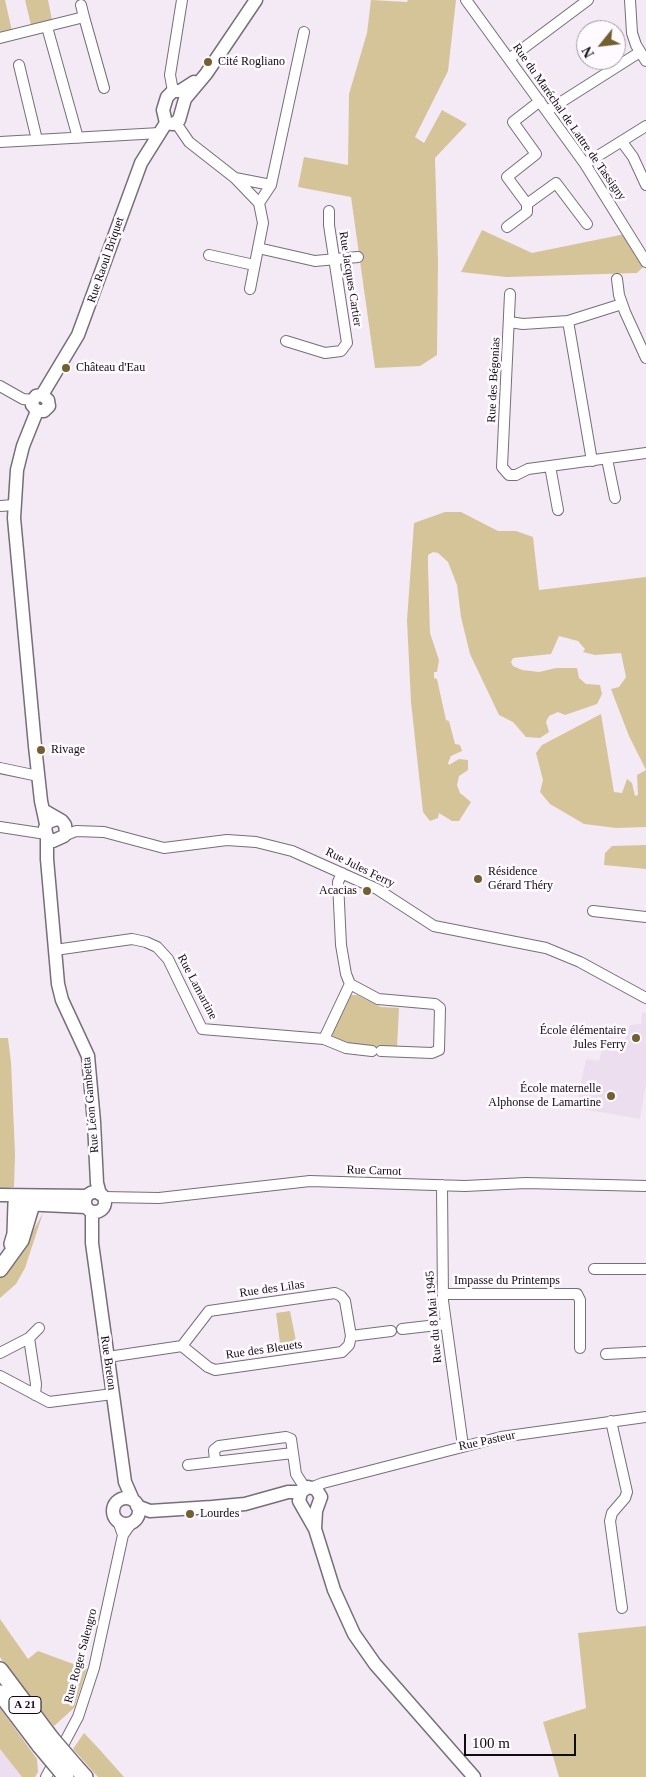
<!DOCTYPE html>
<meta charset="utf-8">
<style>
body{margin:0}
#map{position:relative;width:646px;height:1777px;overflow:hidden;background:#f4eaf6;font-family:Georgia,serif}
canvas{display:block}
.north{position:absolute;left:576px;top:20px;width:50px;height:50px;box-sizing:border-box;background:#fefaff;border:1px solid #9e9b9f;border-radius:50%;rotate:241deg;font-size:14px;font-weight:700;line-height:20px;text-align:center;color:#0f0c10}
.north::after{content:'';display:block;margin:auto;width:18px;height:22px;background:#72602e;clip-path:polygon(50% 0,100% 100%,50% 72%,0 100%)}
.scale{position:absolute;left:464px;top:1734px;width:112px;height:22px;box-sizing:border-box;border:2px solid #0f0c10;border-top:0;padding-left:6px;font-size:15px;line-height:18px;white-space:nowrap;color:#0f0c10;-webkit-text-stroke:4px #fefaff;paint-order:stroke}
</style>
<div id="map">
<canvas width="646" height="1777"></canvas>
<div class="north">N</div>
<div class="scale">100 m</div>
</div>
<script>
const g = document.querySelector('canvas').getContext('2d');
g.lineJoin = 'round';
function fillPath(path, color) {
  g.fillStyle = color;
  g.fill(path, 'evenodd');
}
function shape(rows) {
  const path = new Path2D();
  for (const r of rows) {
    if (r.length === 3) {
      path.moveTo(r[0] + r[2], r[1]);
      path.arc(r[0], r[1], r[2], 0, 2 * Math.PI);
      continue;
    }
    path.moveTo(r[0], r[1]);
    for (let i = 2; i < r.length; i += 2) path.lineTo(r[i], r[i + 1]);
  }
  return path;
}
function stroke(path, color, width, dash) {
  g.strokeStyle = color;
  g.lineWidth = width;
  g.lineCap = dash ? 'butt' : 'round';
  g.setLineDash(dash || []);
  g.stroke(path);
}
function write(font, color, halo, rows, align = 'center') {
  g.font = font + ' Georgia,serif';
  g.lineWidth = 5;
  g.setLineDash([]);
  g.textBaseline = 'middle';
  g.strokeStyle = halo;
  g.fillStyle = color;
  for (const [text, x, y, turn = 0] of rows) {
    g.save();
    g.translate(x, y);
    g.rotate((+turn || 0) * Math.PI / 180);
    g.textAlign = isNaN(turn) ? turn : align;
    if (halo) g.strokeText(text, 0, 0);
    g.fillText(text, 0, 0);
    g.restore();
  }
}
fillPath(shape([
 [642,1012,646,1013,646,1083,640,1119,576,1108,586,1059,599,1061,602,1048,621,1051,630,1025,641,1024],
 [0,1749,22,1777,0,1777]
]), '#ecddef');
fillPath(shape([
 [0,0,5,0,12,31,0,34],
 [25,0,48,0,52,20,31,25],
 [371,0,407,2,408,0,456,0,448,71,415,137,424,143,442,110,467,124,435,158,438,262,437,355,420,366,375,368,351,197,298,187,304,157,348,165,349,94,367,33],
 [482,230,532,253,625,234,644,266,637,273,506,277,461,272],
 [445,512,461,512,498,531,516,531,533,537,539,590,646,577,646,827,616,828,584,824,550,804,540,792,543,780,536,753,542,745,601,714,614,792,622,793,627,779,632,783,635,796,638,795,637,775,646,770,629,736,611,689,619,687,626,677,621,653,595,655,583,652,585,649,578,641,559,636,551,654,513,658,511,662,513,666,522,670,539,672,556,668,577,668,579,678,586,684,600,685,602,694,597,704,565,715,558,712,549,716,546,722,549,732,540,738,526,737,513,722,499,715,470,654,461,617,457,585,448,562,438,553,433,552,428,555,428,566,430,633,439,660,437,672,434,672,434,678,437,679,446,720,449,721,455,744,460,745,462,751,451,756,448,763,449,765,459,759,468,760,468,770,459,776,457,785,460,793,471,802,459,821,452,821,439,813,438,818,430,821,423,812,411,702,407,620,414,523],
 [646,845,646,869,604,865,605,853,612,846],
 [350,995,357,995,381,1007,399,1008,397,1048,354,1045,335,1041,333,1038,332,1034],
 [0,1038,8,1038,11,1062,15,1154,14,1187,0,1189],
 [43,1213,25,1268,16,1284,0,1298,0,1276,19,1256],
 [290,1311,296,1341,293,1342,289,1349,281,1351,276,1313],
 [0,1619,28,1659,38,1651,87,1669,74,1708,54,1726,12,1676,0,1657],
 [646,1626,646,1777,559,1777,543,1722,586,1708,578,1633],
 [0,1708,37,1759,38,1772,35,1777,22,1777,0,1749],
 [84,1733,100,1750,124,1777,98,1777,73,1749]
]), '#d4c498');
const minor = shape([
 [466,0,585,164,646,262],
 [630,0,632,33,636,45,646,61],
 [81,5,84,17],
 [47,27,78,138],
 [0,38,84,17,104,88],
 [509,59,588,0],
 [19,65,37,140],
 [173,91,170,75,182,0],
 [540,101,513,122,536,154,507,177,527,204,556,183,587,224],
 [547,111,640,52],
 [176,123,189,142,235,178,259,203,263,223,250,289],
 [0,142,160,133],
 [622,142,633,157,646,185],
 [585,164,646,126],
 [235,178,271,185,259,203],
 [271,185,304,32],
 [507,227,527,212,527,204],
 [258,248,315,261,358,257],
 [209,255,254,265],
 [617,279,619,295,625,312,646,358],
 [510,294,502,467,509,475,516,475,528,469,646,453],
 [568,321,592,461],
 [509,322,523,324,568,321,622,304],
 [286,341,325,353,341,351,347,343,329,225,329,211],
 [0,386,23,399,33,400],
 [607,459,615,498],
 [550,466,558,510],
 [0,506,14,505],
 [0,768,38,776],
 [0,827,46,834],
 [64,836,76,831,104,832,164,848,227,840,256,842,292,851,377,889,434,926,546,948,580,962,646,998],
 [342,873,338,882,341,945,346,974,350,984,378,999,435,1004,440,1008,439,1050,432,1053,381,1051],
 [593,911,646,917],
 [55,950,132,939,146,942,157,947,168,959,202,1029,324,1039,346,1048,372,1051],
 [324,1039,350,984],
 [442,1185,443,1301,463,1446],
 [103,1197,159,1198,310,1181,465,1186,526,1183,646,1186],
 [594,1269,646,1269],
 [443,1294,577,1294,580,1300,580,1348],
 [402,1329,446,1324],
 [29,1338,36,1384,35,1395],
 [182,1346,209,1311,335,1293,341,1296,345,1301,351,1336],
 [0,1353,29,1338,39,1328],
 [606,1354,646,1352],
 [108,1357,182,1346,208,1367,215,1370,342,1352,349,1345,351,1336,391,1331],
 [0,1376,49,1402,113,1394],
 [611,1421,627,1492,625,1498,612,1513,610,1521,622,1608],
 [215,1461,214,1450,219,1446,286,1437,291,1439,296,1474,305,1488],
 [188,1465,293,1453],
 [313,1487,323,1483,501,1437,646,1417],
 [118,1521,123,1535],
 [46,1777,78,1717,94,1668,123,1535,132,1522]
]);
const major = shape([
 [166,123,173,124,179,120,185,99,206,74,256,0],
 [166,123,163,110,167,97,173,91,180,91,194,82],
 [42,395,78,335,141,163,166,123],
 [37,411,23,446,17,470,14,518,35,746,41,801,46,824],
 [37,411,44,411,49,406,48,400,42,395],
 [37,411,32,405,33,400,36,396,42,395],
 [43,810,62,821,65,825,66,832,64,836,53,841,47,837,45,828,48,822,57,819],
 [47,837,47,859,58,984,62,1000,88,1056,94,1122,97,1183,100,1194],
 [95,1202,10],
 [0,1195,87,1196],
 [22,1204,86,1207],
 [92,1212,92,1243,125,1482,133,1500],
 [126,1511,13],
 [137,1506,150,1511,212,1507,245,1504,288,1492,301,1492],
 [315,1529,316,1511,321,1497,316,1489,308,1487,301,1492,299,1501,315,1529,334,1590,354,1634,375,1664,474,1777]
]);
const highway = shape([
 [12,1244,15,1234,16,1203],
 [0,1269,21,1240,32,1204],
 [0,1670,51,1738],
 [0,1693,40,1746],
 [75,1766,85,1777]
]);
stroke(minor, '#766e79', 12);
stroke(major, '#766e79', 15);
stroke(highway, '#766e79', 18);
stroke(minor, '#fff', 10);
stroke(major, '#fff', 12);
stroke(highway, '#fff', 15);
const highwayBridge = shape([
 [51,1738,75,1766],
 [40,1746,66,1777]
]);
stroke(highwayBridge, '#766e79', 18, []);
stroke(highwayBridge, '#fff', 15);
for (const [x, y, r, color] of [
 [208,62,5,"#72602e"],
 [66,368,5,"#72602e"],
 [41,750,5,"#72602e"],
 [478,879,5,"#72602e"],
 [367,891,5,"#72602e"],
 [636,1038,5,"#72602e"],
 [611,1096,5,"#72602e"],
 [190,1514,5,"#72602e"]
]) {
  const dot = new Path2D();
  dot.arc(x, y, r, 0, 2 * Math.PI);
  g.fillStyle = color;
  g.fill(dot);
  stroke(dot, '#fefaff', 2);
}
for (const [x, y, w] of [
 [25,1705,32]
]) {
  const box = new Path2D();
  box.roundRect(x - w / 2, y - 8.5, w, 17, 4);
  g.fillStyle = '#fefaff';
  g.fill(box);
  stroke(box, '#0f0c10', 1);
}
write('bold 11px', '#0f0c10', null, [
 ["A 21",25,1705]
]);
write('12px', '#0f0c10', '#fefaff', [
 ["Cité Rogliano",218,62],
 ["Château d'Eau",76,368],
 ["Rivage",51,750],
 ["Résidence",488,872],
 ["Gérard Théry",488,886],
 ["Acacias",357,891,"right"],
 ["École élémentaire",626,1031,"right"],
 ["Jules Ferry",626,1045,"right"],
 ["École maternelle",601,1089,"right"],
 ["Alphonse de Lamartine",601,1103,"right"],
 ["Lourdes",200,1514]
], 'left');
write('12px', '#0f0c10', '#fefaff', [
 ["Rue du Maréchal de Lattre de Tassigny",569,122,55],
 ["Rue Raoul Briquet",106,260,-71],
 ["Rue Jacques Cartier",350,279,81],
 ["Rue des Bégonias",494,380,-87],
 ["Rue Jules Ferry",360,868,26],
 ["Rue Lamartine",197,987,62],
 ["Rue Léon Gambetta",91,1105,-95],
 ["Rue Carnot",374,1171,2],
 ["Impasse du Printemps",507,1281],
 ["Rue des Lilas",272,1289,-8],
 ["Rue du 8 Mai 1945",434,1317,-95],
 ["Rue des Bleuets",264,1350,-8],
 ["Rue Breton",108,1363,82],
 ["Rue Pasteur",487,1441,-12],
 ["Rue Roger Salengro",81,1656,-75]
]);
</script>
